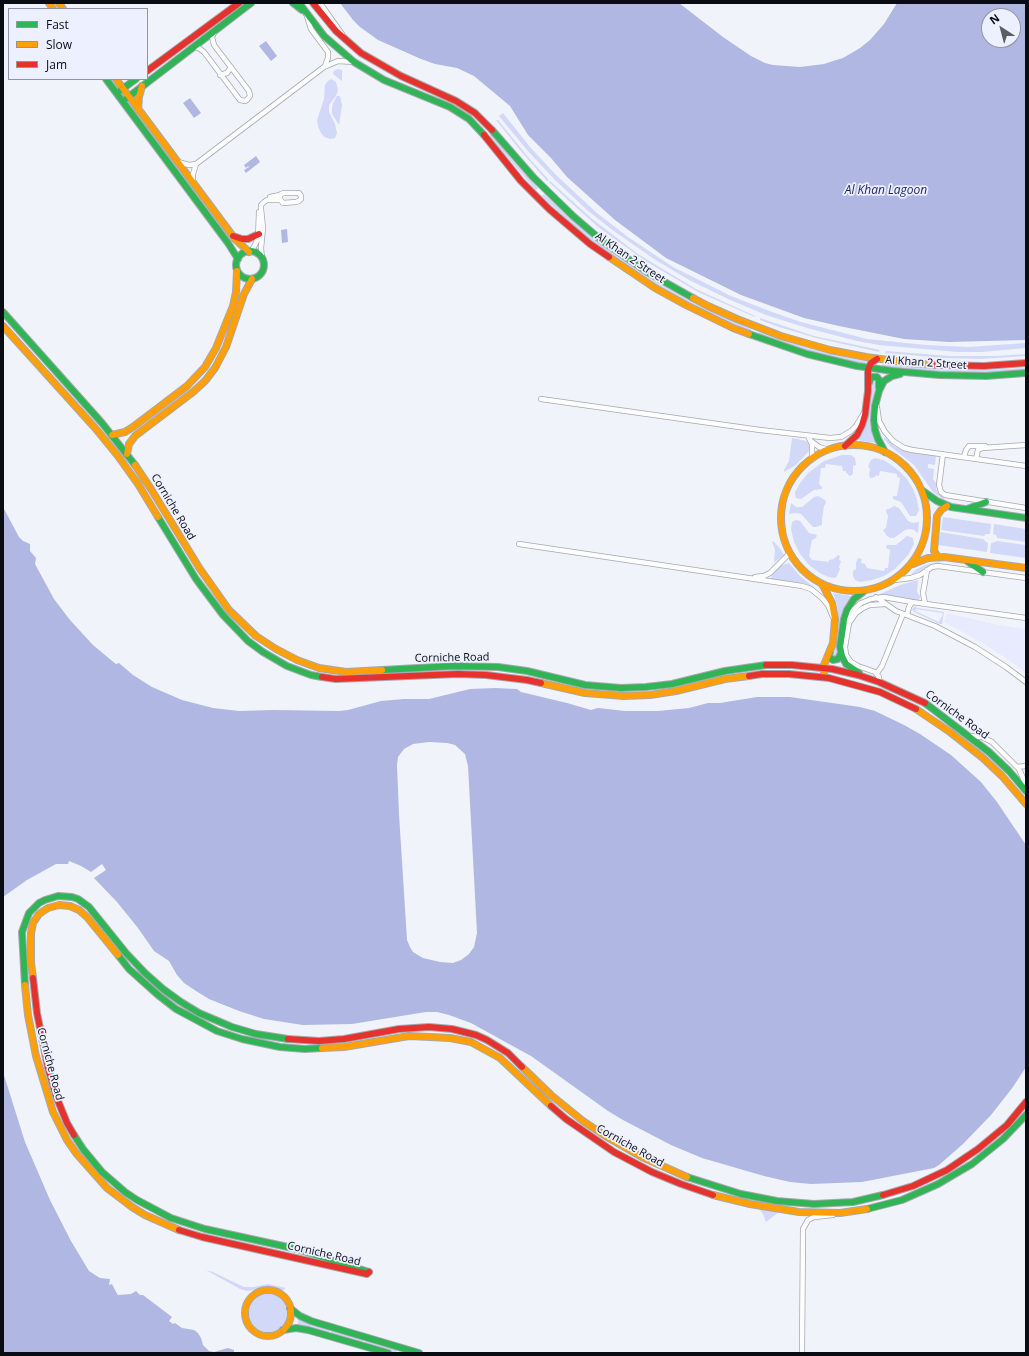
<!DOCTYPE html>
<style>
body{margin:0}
#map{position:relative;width:1029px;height:1356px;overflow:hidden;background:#f1f3fb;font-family:"Open Sans",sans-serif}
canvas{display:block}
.frame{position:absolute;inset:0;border:4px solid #0a0c14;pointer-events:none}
.legend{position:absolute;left:8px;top:8px;width:140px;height:72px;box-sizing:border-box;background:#edf0ff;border:1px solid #9295a1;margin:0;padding:5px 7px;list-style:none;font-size:12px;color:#0a0c14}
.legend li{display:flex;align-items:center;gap:8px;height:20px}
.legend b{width:20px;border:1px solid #9295a1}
.north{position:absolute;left:981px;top:8px;width:40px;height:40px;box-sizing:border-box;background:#edf0ff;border:1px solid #9295a1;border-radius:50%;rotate:324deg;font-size:11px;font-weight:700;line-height:16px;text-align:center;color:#0a0c14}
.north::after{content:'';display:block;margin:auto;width:14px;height:18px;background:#5b5d65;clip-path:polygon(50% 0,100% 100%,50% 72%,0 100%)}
</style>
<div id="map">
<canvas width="1029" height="1356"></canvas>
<div class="frame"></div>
<ul class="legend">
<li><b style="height:5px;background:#30b455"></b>Fast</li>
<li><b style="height:5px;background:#ff9f0a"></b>Slow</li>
<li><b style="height:5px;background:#e5322d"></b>Jam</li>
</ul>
<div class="north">N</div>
</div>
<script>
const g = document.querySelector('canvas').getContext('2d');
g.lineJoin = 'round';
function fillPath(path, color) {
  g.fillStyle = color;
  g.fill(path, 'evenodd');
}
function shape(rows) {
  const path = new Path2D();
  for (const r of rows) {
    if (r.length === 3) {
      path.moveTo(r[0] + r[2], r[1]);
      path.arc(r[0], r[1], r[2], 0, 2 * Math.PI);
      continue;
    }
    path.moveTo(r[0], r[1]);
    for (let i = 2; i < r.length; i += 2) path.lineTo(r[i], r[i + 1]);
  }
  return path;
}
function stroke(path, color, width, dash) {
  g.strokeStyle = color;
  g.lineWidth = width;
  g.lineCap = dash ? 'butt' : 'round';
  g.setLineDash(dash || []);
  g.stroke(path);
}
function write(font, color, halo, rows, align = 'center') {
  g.font = font + ' "Open Sans",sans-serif';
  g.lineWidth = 3.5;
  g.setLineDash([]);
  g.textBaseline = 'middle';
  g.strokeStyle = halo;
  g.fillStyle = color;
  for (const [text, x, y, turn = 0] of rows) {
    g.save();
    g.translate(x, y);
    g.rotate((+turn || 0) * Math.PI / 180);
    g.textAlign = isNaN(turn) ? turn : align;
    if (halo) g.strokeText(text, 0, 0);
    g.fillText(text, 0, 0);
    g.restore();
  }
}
fillPath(shape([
 [947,613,999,625,1026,629,1026,674,1016,665,983,643,944,622]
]), '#e8ebfd');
fillPath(shape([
 [338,69,342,70,342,81,333,74,334,71],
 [331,79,336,82,338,90,336,96,329,105,329,112,335,124,337,133,335,138,330,139,324,137,321,133,318,126,317,120,324,99,325,85,328,81],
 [337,96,340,96,342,105,339,125,332,114,332,108,333,103],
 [503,113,530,147,556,175,597,213,628,237,673,267,731,296,772,312,801,322,867,339,926,345,968,347,1026,343,1026,348,982,352,957,352,879,345,857,341,807,328,766,315,728,299,689,280,654,259,611,229,587,210,555,180,527,150,499,116],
 [496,120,498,120,528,157,549,180,547,181,520,150],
 [490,134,492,134,514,162,538,188,536,190,501,150,490,136],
 [550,181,591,218,638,254,696,289,755,316,755,317,700,293,647,262,598,227,568,200,549,182],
 [544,194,593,238,647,277,691,302,751,329,750,332,693,306,639,275,601,248,576,228,542,196],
 [760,318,814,336,880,350,879,352,816,338,779,327,760,320],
 [759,332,807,348,839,356,869,362,869,364,838,359,806,351,758,335],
 [886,351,949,356,997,356,1026,354,1026,356,980,359,943,358,887,353,885,354],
 [883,364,945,370,986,370,1026,368,1026,371,985,373,944,373,882,367],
 [873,379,875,379,877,383,874,393,871,418,872,431,876,443,857,440,862,433,867,419],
 [884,437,896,447,905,451,936,456,935,465,928,464,928,468,934,469,933,479,936,483,936,489,939,494,945,499,944,500,933,492,914,465,891,447,884,439],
 [792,438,807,441,810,446,810,450,796,465,784,472,784,470,789,461],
 [842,455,851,455,855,458,856,465,853,466,853,473,851,476,848,475,848,474,846,473,846,471,843,471,842,466,826,464,825,468,821,468,819,484,822,487,822,489,814,490,801,499,796,498,795,495,795,492,800,483,808,473,824,461],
 [875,458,883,460,890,464,899,471,907,479,913,489,917,500,919,510,916,516,910,516,901,502,893,499,893,496,897,496,900,478,897,477,897,474,880,471,879,476,876,475,875,477,870,478,869,475,870,469,868,466,871,460],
 [818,496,825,500,826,503,824,506,822,520,822,525,816,527,813,527,801,514,796,513,789,514,791,503,796,507,802,507,814,497],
 [894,506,899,508,908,521,913,523,919,522,918,533,914,530,909,529,905,530,894,538,890,538,887,536,883,530,886,528,888,516,886,511,887,509,889,509],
 [943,517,991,524,990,534,986,534,984,536,941,530],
 [796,520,800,521,809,533,817,535,816,538,812,540,809,556,812,560,829,562,829,560,834,559,835,557,837,557,837,555,840,556,839,560,841,561,839,567,840,569,837,576,835,578,828,577,820,573,809,565,800,554,794,542,791,529,792,522],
 [994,524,1026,529,1026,542,997,538,996,535,993,534],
 [940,532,983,539,986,542,988,543,987,552,938,545],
 [907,536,913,538,914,544,908,555,895,569,884,576,872,580,860,582,855,580,853,576,853,571,856,569,856,563,858,558,862,559,861,563,865,564,867,568,884,571,885,568,888,568,890,550,886,548,887,545,896,545],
 [773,541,779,547,784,555,774,563,775,550,772,542],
 [997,541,1026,545,1026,558,990,553,991,543,995,542],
 [941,561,939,563,931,564,917,573,910,575,917,569,925,565],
 [789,563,800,576,814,587,814,588,803,583,771,579,772,575,779,566],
 [918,580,917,592,920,596,919,601,878,595,900,585],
 [833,593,851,596,843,612,839,631,837,655,834,657,832,655,836,638,838,616,837,604],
 [915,606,917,608,944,612,942,624,940,624,914,612,912,609],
 [916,609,942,613,943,614,939,622,915,611],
 [758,1208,779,1212,766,1222,763,1214],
 [206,1270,213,1272,244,1287,253,1287,268,1284,286,1288,282,1291,272,1287,265,1287,254,1290,247,1291,240,1289],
 [268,1313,19],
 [299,1319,306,1323,329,1330,329,1333,297,1325],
 [331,1331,363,1340,362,1343,331,1334],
 [365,1341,397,1350,396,1353,364,1344]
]), '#d2d8f7');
fillPath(shape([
 [340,3,679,3,723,37,751,56,765,63,773,65,800,67,824,64,833,61,843,58,860,48,870,40,884,24,897,3,1026,3,1026,340,949,342,904,339,839,326,804,318,741,295,666,258,615,220,567,177,551,158,528,135,510,106,474,76,457,68,435,64,421,59,378,40,360,27,353,20],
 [989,16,1013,16,1013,40,989,40],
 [266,41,277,56,271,61,259,46],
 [190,98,201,113,194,118,183,103],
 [256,156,260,162,246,173,244,170,249,167,248,166,246,168,244,165],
 [287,229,288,242,282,243,281,230],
 [3,507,19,537,23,541,30,544,30,551,36,558,35,564,54,599,70,620,93,645,111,660,116,664,119,663,133,675,152,687,182,700,213,708,239,711,273,710,339,711,348,710,381,701,404,699,429,699,470,689,495,688,517,689,521,692,567,703,591,710,598,708,625,711,658,711,689,708,708,703,720,703,757,697,790,697,860,707,875,711,904,725,920,734,951,755,981,782,997,802,1026,845,1026,1067,1013,1087,991,1115,963,1144,939,1165,934,1168,862,1182,811,1184,790,1182,764,1176,702,1158,671,1145,623,1120,608,1111,531,1056,509,1044,471,1023,449,1015,437,1012,426,1012,352,1024,303,1025,264,1019,239,1011,209,999,196,991,184,983,177,975,169,961,154,951,138,928,117,902,94,878,106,870,102,864,91,872,81,866,69,861,68,864,56,864,27,880,3,897],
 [429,742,447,743,455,745,465,754,468,766,477,933,474,947,469,954,461,960,453,963,440,962,423,958,413,952,410,947,407,940,399,814,397,765,398,757,404,749,413,744],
 [3,1072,25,1142,50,1200,71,1241,89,1271,100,1278,110,1279,109,1285,112,1284,116,1292,118,1295,131,1294,136,1291,140,1295,143,1295,172,1317,169,1321,173,1324,175,1323,182,1328,194,1330,198,1333,201,1338,203,1345,209,1351,214,1352,228,1348,234,1350,234,1353,3,1353]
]), '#b0b7e2');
const street = shape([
 [320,3,342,34],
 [306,13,311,29,328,52,328,58,325,66],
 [194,46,200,49,204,52,240,100,245,101,247,100,250,96,249,91,214,45,212,37,215,31],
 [220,75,227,73,231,67],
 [178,162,189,165,196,164],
 [193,183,193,174,196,164,324,67,338,61,354,62],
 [284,193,299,193,301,196,301,199,299,201,296,202,283,203,279,198,281,194,284,193],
 [270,197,280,195],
 [251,252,255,245,258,238,259,212],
 [262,258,261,248,263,228,261,209,261,205,264,202,267,200,279,200],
 [541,399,760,430,830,438,841,437,851,431,856,426,864,413],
 [877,407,879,421,885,432,893,441,904,448,912,450,1026,466],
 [808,436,812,444,812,459],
 [811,441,819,447,829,450],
 [943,454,939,485,941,492,945,495,1026,508],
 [964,457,966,450,969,446,985,446],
 [976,459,978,450,982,448,1026,445],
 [519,544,802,586,811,589,822,598,828,605,833,617],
 [755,577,764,576,770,573,790,553],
 [894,580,911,578,920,575,932,567,938,566,1026,578],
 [876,597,896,611,935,626,975,647,1006,667,1026,682],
 [925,604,923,593,927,570],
 [907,615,909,607,912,602],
 [845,621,853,610,861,603,871,599,884,597,912,602,1026,618],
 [877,673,882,666,903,614],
 [879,682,879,677,875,672,858,666,851,662,846,655,845,647,849,623,856,613,863,608,870,605,885,604],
 [969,736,982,737,992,742,1019,769,1026,785],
 [1017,767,1026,766],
 [802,1353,803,1229,808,1220,814,1217,833,1215]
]);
const fast = shape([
 [293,3,302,10],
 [299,3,324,36,354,62,384,80,450,107,469,119,484,135],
 [106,79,228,243,238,259],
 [121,90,136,79],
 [127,98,251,3],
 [492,130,533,177,573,216,601,240,647,272,693,298],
 [250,265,14],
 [3,312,102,423,135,465],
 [749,334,807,354,857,366,893,371,939,375,986,376,1026,373],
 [869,383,871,377,877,377,879,380,879,388],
 [885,452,878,439,875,430,874,420,875,406,879,391,884,381,892,376,900,374],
 [923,491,937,501,951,507,1026,518],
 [967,509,986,502],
 [158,517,196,579,223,615,248,641,263,652,287,666,311,675,322,677],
 [967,561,983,572],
 [830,651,829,657,833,660,838,659,841,653],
 [382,670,454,666,498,667,527,671,585,685,621,688,646,687,672,684,725,671,766,665],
 [859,673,846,664,842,656,840,647,844,619,847,610,854,599,863,592],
 [925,703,989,752,1009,771,1026,791],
 [118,955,129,969,158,995,176,1009,217,1031,242,1039,280,1047,305,1049,322,1048],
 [25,985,22,932,29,913,39,903,45,900,58,896,72,897,78,899,89,907,126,953,145,973,163,989,181,1002,199,1013,232,1027,256,1034,288,1039],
 [74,1135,83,1149,102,1172,125,1192,137,1200,171,1218,205,1229,297,1249,369,1272],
 [687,1177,741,1194,777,1201,814,1204,853,1202,883,1195],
 [867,1209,902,1200,938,1184,972,1164,1003,1139,1026,1115],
 [290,1308,300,1316,311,1321,419,1353],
 [283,1330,296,1328,308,1330,388,1353]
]);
const slow = shape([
 [49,3,53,9],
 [59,3,63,9],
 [116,79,235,239,249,252],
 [138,110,139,97,142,86],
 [609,257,655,288,686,305,733,328,749,334],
 [693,298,708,306,737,319,781,336,830,350,866,357,910,363,936,365],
 [3,326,96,429,118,456,138,484,158,517],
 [112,435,125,432,133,427,187,386,205,367,216,348,233,306,236,292,237,271],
 [854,518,73],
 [127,454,129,444,135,436,193,392,205,381,215,368,226,347,244,294,252,279],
 [135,465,151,489,200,569,229,610,256,636,276,649,297,660,319,668,346,672,382,670],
 [938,557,934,551,937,516,941,510,947,506],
 [913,564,928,558,944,557,1026,568],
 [822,584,832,603,835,619,833,643,824,665,824,672],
 [541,683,585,693,624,696,650,695,676,691,725,679,749,676],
 [916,709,950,732,983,758,1002,776,1026,804],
 [33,978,31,963,31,933,33,923,39,914,48,908,59,905,70,906,79,910,87,917,118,955],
 [25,985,28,1015,36,1056,53,1112,67,1140,76,1153,107,1188,132,1207,145,1215,179,1230],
 [322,1048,344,1047,409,1036,450,1038,471,1042,500,1058,551,1106],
 [522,1067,551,1095,583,1121,607,1137,642,1157,687,1177],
 [713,1195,750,1204,799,1212,840,1213,867,1209],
 [268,1313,23]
]);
const jam = shape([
 [313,3,336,31,361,53,401,76,456,101,475,113,492,130],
 [147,71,239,3],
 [484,135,521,181,549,209,590,244,609,257],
 [233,236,242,239,248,239,259,234],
 [936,365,984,366,1026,363],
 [845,446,857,435,862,425,865,415,868,391,868,370,871,363,877,359],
 [766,665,792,665,832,669,858,675,879,682,925,703],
 [749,676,762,674,789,674,829,678,880,692,916,709],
 [322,677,336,679,458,674,486,675,527,680,541,683],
 [33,978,37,1013,48,1068,56,1096,67,1123,74,1135],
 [288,1039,319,1041,344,1039,399,1029,429,1027,452,1029,476,1035,487,1040,508,1053,522,1067],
 [551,1106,566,1119,614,1152,652,1172,681,1184,713,1195],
 [883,1195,913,1186,947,1170,978,1149,1007,1125,1026,1102],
 [179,1230,202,1237,367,1274,369,1272]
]);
stroke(street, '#a6a8af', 6);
stroke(fast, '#a6a8af', 8);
stroke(slow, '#a6a8af', 8);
stroke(jam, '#a6a8af', 8);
stroke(street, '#fdfdfe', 4.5);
stroke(fast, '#30b455', 6);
stroke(slow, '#ff9f0a', 6);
stroke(jam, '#e5322d', 6);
write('11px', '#0a0c14', '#edf0ff', [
 ["Al Khan 2 Street",630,258,34],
 ["Al Khan 2 Street",926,363,4],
 ["Corniche Road",173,507,59],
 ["Corniche Road",452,658,-1],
 ["Corniche Road",957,715,36],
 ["Corniche Road",50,1064,75],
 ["Corniche Road",630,1146,29],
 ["Corniche Road",324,1254,13]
]);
write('italic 12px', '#242568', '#edf0ff', [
 ["Al Khan Lagoon",886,191]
]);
</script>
